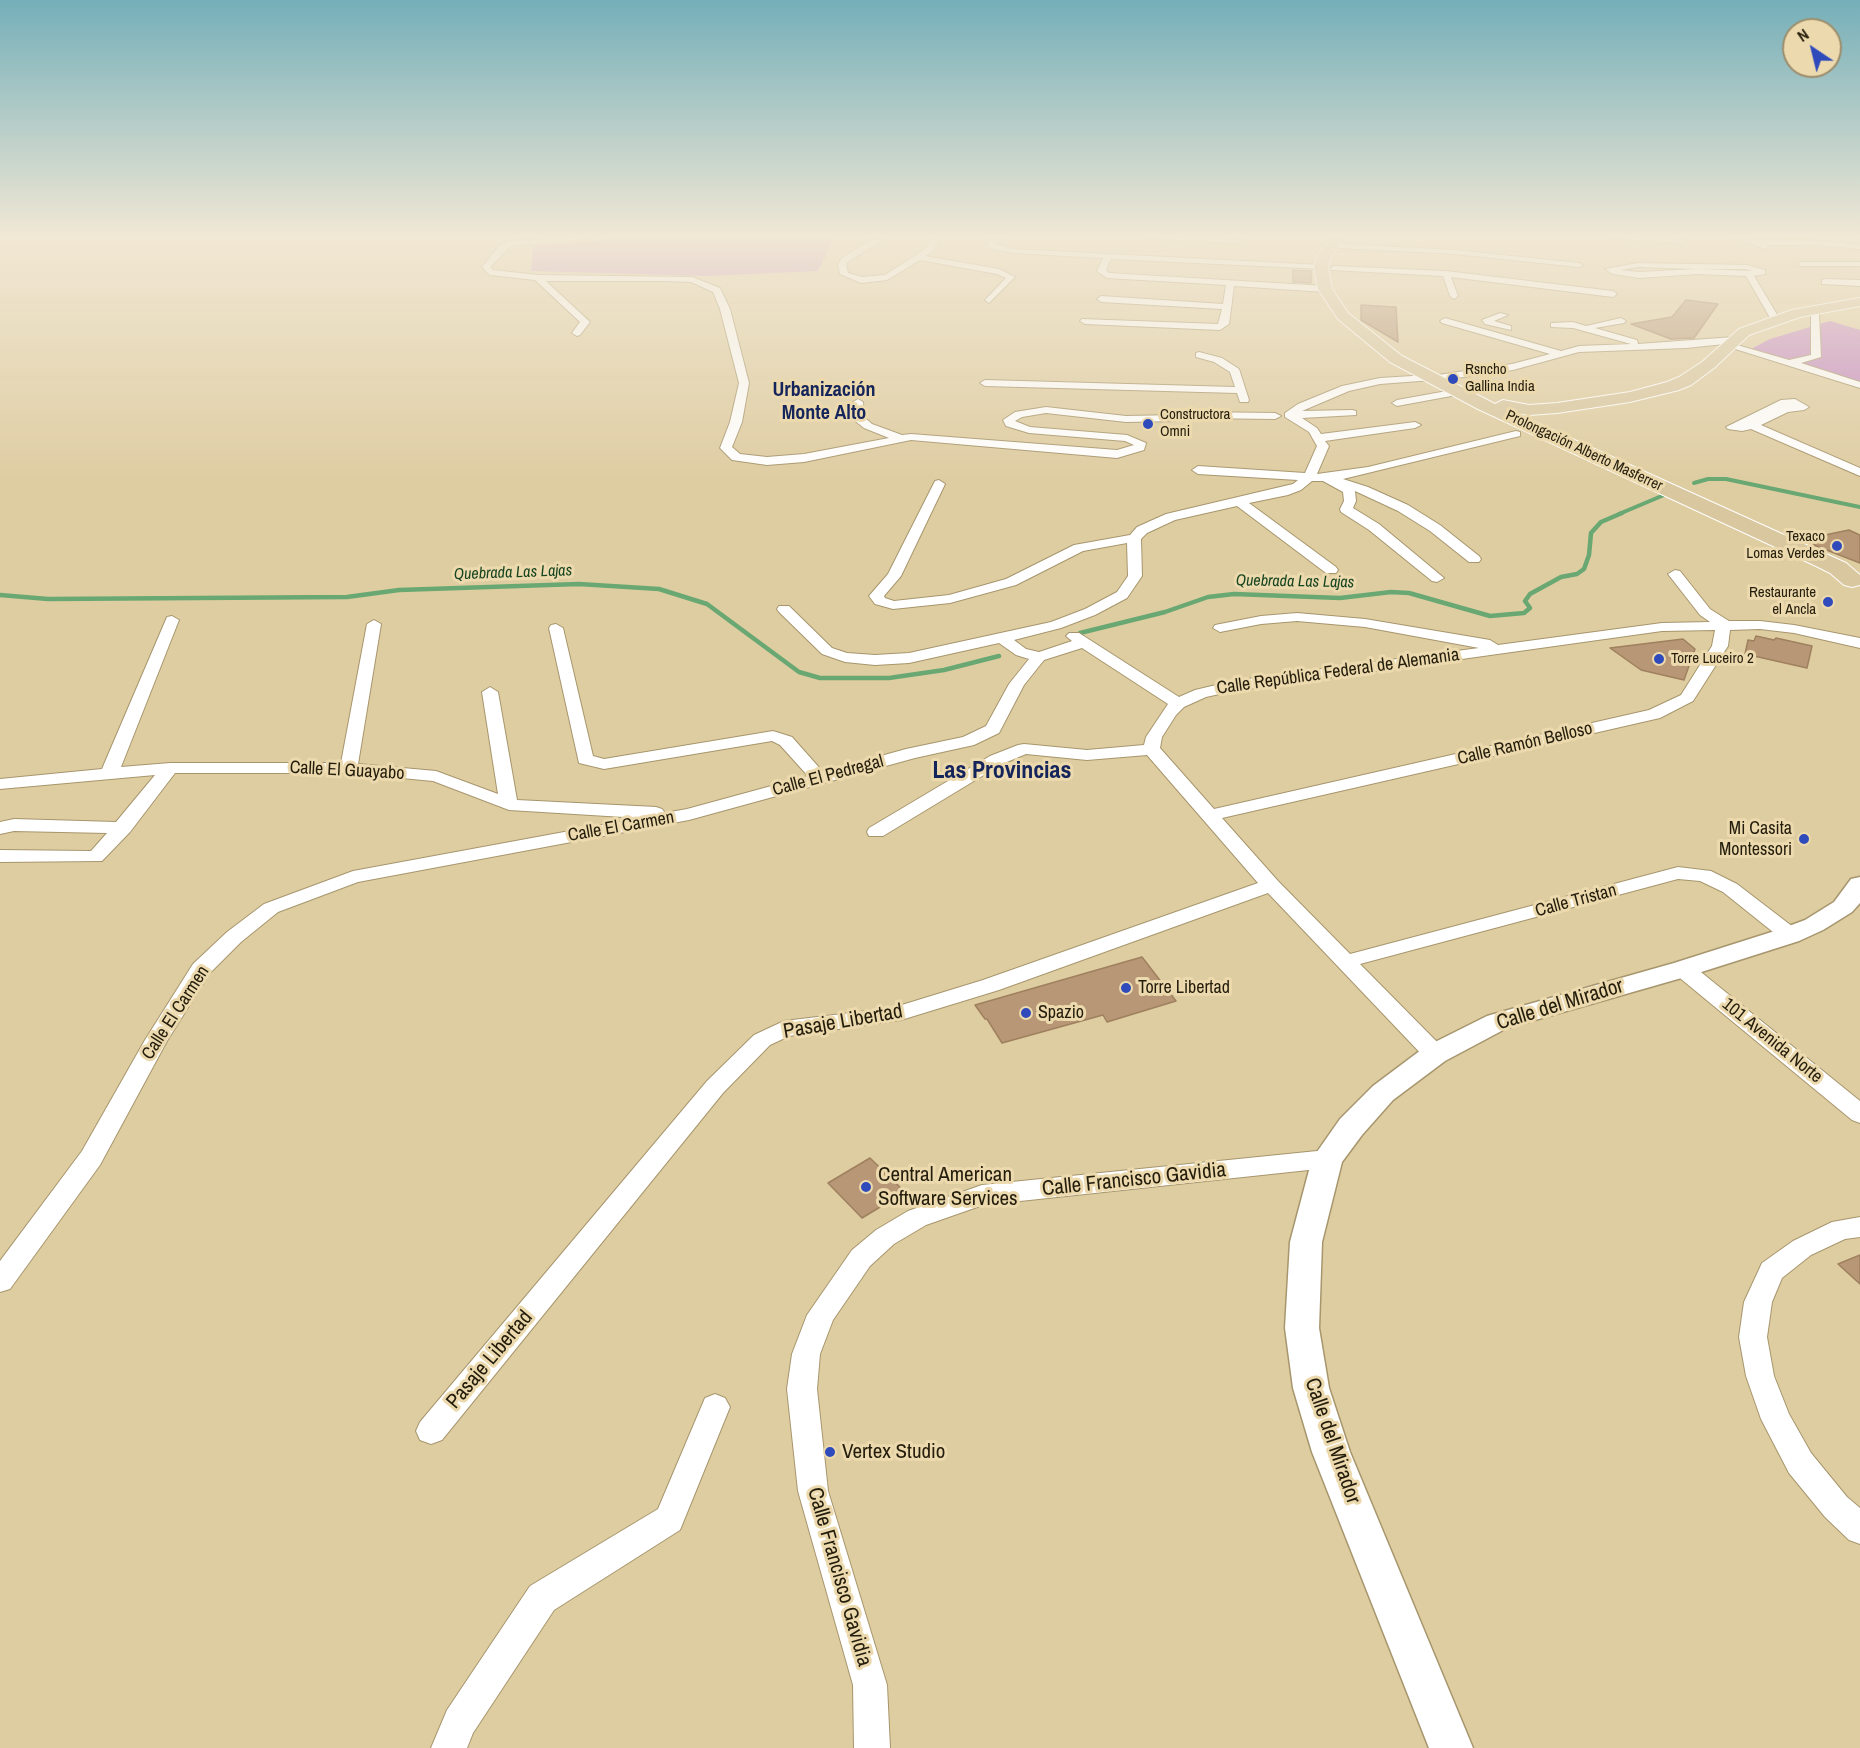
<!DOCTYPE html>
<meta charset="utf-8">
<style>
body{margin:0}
#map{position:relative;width:1860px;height:1748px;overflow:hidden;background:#dfcda2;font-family:"Archivo Narrow",sans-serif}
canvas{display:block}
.north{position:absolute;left:1782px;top:18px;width:60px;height:60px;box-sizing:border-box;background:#ecdaae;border:2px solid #9c8e6d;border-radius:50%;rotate:325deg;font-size:16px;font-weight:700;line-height:24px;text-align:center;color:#241d0c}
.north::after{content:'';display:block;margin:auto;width:21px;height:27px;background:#2e4abb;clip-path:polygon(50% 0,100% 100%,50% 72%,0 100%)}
</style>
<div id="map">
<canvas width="1860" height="1748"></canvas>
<div class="north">N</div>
</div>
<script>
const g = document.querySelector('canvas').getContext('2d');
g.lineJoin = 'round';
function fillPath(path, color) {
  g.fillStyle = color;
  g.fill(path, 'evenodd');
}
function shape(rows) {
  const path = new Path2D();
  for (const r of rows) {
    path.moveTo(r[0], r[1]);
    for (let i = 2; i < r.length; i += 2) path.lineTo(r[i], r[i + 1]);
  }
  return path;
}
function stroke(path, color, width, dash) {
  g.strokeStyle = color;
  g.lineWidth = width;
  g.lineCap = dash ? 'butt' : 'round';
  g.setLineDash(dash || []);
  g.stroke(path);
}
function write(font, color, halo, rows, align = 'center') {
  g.font = font + ' "Archivo Narrow",sans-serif';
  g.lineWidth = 6;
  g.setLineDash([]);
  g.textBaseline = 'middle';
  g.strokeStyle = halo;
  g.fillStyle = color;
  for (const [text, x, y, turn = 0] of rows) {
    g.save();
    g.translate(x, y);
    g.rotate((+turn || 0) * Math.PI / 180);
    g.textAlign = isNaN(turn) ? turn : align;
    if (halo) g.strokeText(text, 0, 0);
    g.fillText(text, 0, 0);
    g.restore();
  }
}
fillPath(shape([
 [647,236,835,236,818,271,706,276,531,271,533,246],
 [1830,321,1860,330,1860,383,1749,350,1770,339]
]), '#c48ac2');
stroke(shape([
 [1694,483,1708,479,1726,479,1860,507],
 [1619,514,1664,495]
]), '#69a872', 4);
stroke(shape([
 [0,595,48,599,347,597,399,590,579,584,659,589,707,604,799,672,820,678,889,678,944,670,999,656],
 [1080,633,1165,612,1208,597,1234,594,1340,598,1391,592,1409,593,1490,616,1524,613,1530,608,1525,601,1530,594,1561,577,1577,574,1584,569,1589,555,1591,533,1601,522,1622,513]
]), '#69a872', 4.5);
const building = shape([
 [1293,270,1311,271,1311,283,1293,282,1293,270],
 [1686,300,1718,304,1694,338,1671,339,1631,324,1672,317,1686,300],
 [1361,305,1396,307,1398,342,1361,320,1361,305],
 [1849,530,1860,535,1860,563,1801,540,1849,530],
 [1756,636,1774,640,1776,638,1812,646,1807,668,1745,654,1748,640,1754,641,1756,636],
 [1683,639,1695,649,1684,680,1641,670,1610,648,1683,639],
 [1142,957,1176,1001,1107,1022,1103,1015,1002,1043,987,1019,985,1019,975,1005,1142,957],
 [870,1158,905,1192,862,1218,828,1183,870,1158],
 [1860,1255,1860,1284,1838,1264,1860,1255]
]);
fillPath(building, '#b79775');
stroke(building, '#9f805f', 1.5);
const minor = shape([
 [569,236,597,236,593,238,511,246,490,267,493,270,538,275,692,277,720,288,730,309,749,383,742,422,732,447,740,454,767,457,804,454,889,438,864,428,854,420,853,402,858,399,863,402,864,417,872,424,902,435,911,434,1117,450,1134,445,1125,441,1029,433,1006,426,1003,420,1015,412,1046,407,1126,416,1176,415,1194,412,1275,413,1281,416,1275,419,1194,418,1176,421,1126,422,1046,413,1022,417,1015,421,1030,427,1127,435,1146,443,1144,450,1117,458,911,440,804,462,767,465,732,460,720,448,730,422,739,383,720,309,713,292,691,282,663,281,546,281,590,322,580,335,577,336,572,333,580,322,535,280,490,275,482,267,500,245,506,242,569,236],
 [935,236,943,236,931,253,925,256,999,269,1015,277,989,303,985,300,1006,278,997,274,920,260,887,280,861,283,840,274,838,264,843,257,874,239,881,241,849,261,846,264,848,273,862,277,885,275,925,249,935,236],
 [994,236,1002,236,995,244,997,245,1013,249,1321,265,1324,265,1324,269,1111,259,1106,270,1109,273,1325,286,1329,289,1325,292,1234,286,1229,324,1220,330,1085,324,1080,321,1082,319,1218,324,1222,309,1101,302,1097,299,1101,296,1223,304,1226,285,1107,278,1097,271,1103,258,1013,253,991,249,987,244,994,236],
 [1140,236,1187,236,1237,239,1241,241,1237,243,1144,238,1140,236],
 [1604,236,1642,236,1682,239,1686,241,1682,243,1608,238,1604,236],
 [1730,236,1741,236,1753,240,1821,241,1860,245,1860,249,1821,245,1765,245,1769,247,1765,249,1730,236],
 [1342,244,1455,250,1579,263,1583,265,1579,267,1455,254,1339,248,1339,244,1342,244],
 [1799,262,1860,262,1860,266,1799,266,1799,262],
 [1638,263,1747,265,1765,270,1765,274,1754,276,1781,321,1773,323,1746,276,1698,274,1639,278,1613,274,1605,269,1638,263],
 [1638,267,1697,269,1639,272,1620,270,1638,267],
 [1700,269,1746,269,1752,271,1700,269],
 [1334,266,1446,271,1613,291,1617,294,1613,297,1451,277,1458,296,1454,299,1450,296,1443,276,1331,270,1330,268,1334,266],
 [1825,279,1860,280,1860,286,1822,284,1822,280,1825,279],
 [1811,311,1819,313,1821,357,1801,363,1860,382,1860,388,1732,348,1737,345,1789,360,1811,355,1811,311],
 [1500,313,1508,315,1494,321,1511,326,1511,330,1485,324,1482,320,1500,313],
 [1445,318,1561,351,1579,346,1631,344,1573,328,1551,327,1551,323,1573,322,1586,326,1621,318,1626,321,1624,323,1595,328,1637,340,1638,344,1734,337,1739,340,1734,343,1686,348,1579,352,1513,370,1442,380,1437,377,1438,375,1512,364,1550,354,1442,323,1440,321,1445,318],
 [1199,352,1222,358,1239,369,1249,400,1248,402,1240,402,1237,393,985,386,980,383,985,380,1235,387,1230,372,1214,362,1196,357,1196,353,1199,352],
 [1429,375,1434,378,1433,380,1380,384,1349,391,1302,411,1352,410,1356,411,1356,415,1302,418,1317,428,1321,434,1415,422,1421,425,1415,428,1325,441,1329,446,1317,474,1368,467,1516,431,1520,432,1520,436,1343,479,1368,487,1408,505,1440,525,1479,556,1481,559,1479,562,1469,562,1430,531,1398,511,1355,491,1356,501,1353,508,1379,524,1444,578,1437,582,1432,581,1369,530,1341,512,1340,509,1344,501,1343,492,1323,481,1312,481,1301,490,1288,495,1249,503,1336,567,1338,570,1336,573,1326,573,1237,506,1175,520,1147,533,1141,539,1142,576,1127,598,1095,615,1061,628,1014,640,1026,649,1039,652,1072,641,1066,636,1069,633,1079,633,1179,697,1195,690,1233,681,1479,648,1365,627,1297,621,1261,624,1220,632,1213,628,1215,625,1261,616,1297,613,1365,619,1490,640,1498,645,1662,623,1710,622,1700,615,1668,574,1675,570,1680,571,1710,609,1729,621,1760,621,1794,625,1860,638,1860,648,1794,633,1760,629,1730,630,1728,646,1693,701,1660,718,1222,818,1278,881,1350,954,1678,867,1711,871,1737,884,1797,930,1800,935,1797,940,1790,941,1783,940,1723,892,1700,881,1678,879,1360,964,1443,1048,1446,1054,1443,1060,1435,1062,1427,1060,1268,893,999,990,901,1020,789,1036,770,1045,723,1093,442,1440,431,1444,420,1440,416,1431,420,1422,707,1081,754,1035,784,1021,892,1008,983,980,1258,883,1147,755,1087,760,1026,754,1002,764,883,836,869,836,867,832,869,828,990,756,1018,745,1024,744,1087,750,1144,745,1146,737,1168,704,1082,648,1044,660,1024,685,999,733,974,745,915,758,689,820,358,882,278,912,241,942,209,974,167,1041,100,1165,10,1289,0,1292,0,1261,82,1151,145,1040,193,964,227,932,264,904,353,871,640,818,509,810,433,781,349,773,175,773,130,832,102,861,0,862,0,850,91,851,107,833,14,831,0,834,0,822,14,819,116,822,155,775,0,789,0,779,102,769,167,617,172,616,179,620,121,767,170,763,341,763,367,624,374,620,381,624,358,764,436,771,498,794,482,692,490,687,498,692,517,800,656,807,662,809,665,813,687,809,808,776,780,745,772,741,604,769,579,763,549,628,551,625,556,624,563,628,593,756,604,759,773,731,792,737,823,772,906,749,963,737,986,726,1009,684,1029,659,1016,655,999,643,909,663,875,665,845,662,822,654,779,612,777,609,779,606,789,606,832,648,847,653,875,655,909,653,1051,622,1085,609,1117,592,1128,576,1127,543,1083,551,1016,585,950,603,893,609,875,604,869,596,888,574,935,481,939,480,945,484,901,576,884,596,885,598,894,601,949,595,1006,579,1074,545,1130,535,1137,527,1166,514,1293,484,1298,480,1198,474,1192,470,1198,466,1305,473,1317,446,1309,432,1285,417,1285,413,1298,404,1342,386,1380,378,1429,375],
 [1715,630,1712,646,1681,695,1649,710,1214,809,1160,748,1162,737,1176,715,1184,707,1206,697,1233,691,1662,631,1715,630],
 [1458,389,1463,392,1462,394,1397,406,1392,403,1397,400,1458,389],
 [1795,399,1809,407,1804,410,1788,412,1761,425,1860,468,1860,476,1751,429,1742,431,1728,429,1726,427,1781,400,1795,399],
 [1683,962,1691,964,1860,1101,1860,1123,1852,1120,1675,974,1672,969,1675,964,1683,962],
 [1327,1150,1336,1152,1339,1159,1336,1166,1327,1168,983,1205,926,1225,894,1244,870,1266,833,1320,820,1354,817,1389,828,1491,887,1685,890,1748,854,1748,853,1685,798,1491,787,1389,792,1354,807,1315,852,1250,876,1230,908,1211,982,1185,1327,1150],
 [1860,1217,1860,1237,1845,1239,1811,1255,1782,1278,1772,1302,1767,1337,1774,1376,1789,1414,1811,1453,1847,1497,1860,1508,1860,1544,1849,1540,1825,1517,1789,1473,1761,1419,1746,1376,1739,1337,1744,1302,1762,1263,1793,1241,1832,1222,1860,1217],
 [715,1394,725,1398,730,1407,680,1530,554,1610,473,1733,467,1748,431,1748,447,1710,530,1586,658,1509,705,1398,715,1394]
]);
const tertiary = shape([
 [1860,877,1860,903,1852,912,1823,930,1799,941,1692,975,1507,1028,1445,1061,1393,1100,1362,1135,1342,1162,1322,1242,1319,1328,1329,1388,1350,1452,1473,1748,1429,1748,1312,1452,1293,1388,1285,1328,1290,1242,1312,1159,1340,1119,1373,1086,1425,1047,1487,1016,1674,963,1781,929,1805,920,1834,902,1851,879,1860,877]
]);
const primary = shape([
 [1334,236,1347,236,1331,256,1328,267,1332,289,1348,313,1402,356,1495,404,1503,400,1529,405,1557,403,1630,392,1667,382,1679,377,1702,362,1739,329,1792,310,1860,298,1860,306,1800,317,1749,335,1714,368,1691,385,1679,390,1630,402,1557,413,1529,415,1515,413,1846,563,1860,575,1860,585,1852,587,1844,585,1830,573,1816,566,1478,409,1390,362,1338,319,1318,289,1314,267,1318,255,1334,236]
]);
stroke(minor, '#a7966d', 2);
stroke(tertiary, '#a7966d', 3);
stroke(primary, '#fff', 2);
fillPath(minor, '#fff');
fillPath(tertiary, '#fff');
fillPath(primary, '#d8c79f');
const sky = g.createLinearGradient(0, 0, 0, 481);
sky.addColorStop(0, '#75afb9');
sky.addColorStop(0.49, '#f1e8d5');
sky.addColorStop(1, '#f1e8d500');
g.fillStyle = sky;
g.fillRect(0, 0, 1860, 481);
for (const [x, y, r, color] of [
 [1453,379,6,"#2e4abb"],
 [1148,424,6,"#2e4abb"],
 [1837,546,6,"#2e4abb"],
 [1828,602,6,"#2e4abb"],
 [1659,659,6,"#2e4abb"],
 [1804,839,6,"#2e4abb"],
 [1126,988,6,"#2e4abb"],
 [1026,1013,6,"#2e4abb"],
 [866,1187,6,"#2e4abb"],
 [830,1452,6,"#2e4abb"]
]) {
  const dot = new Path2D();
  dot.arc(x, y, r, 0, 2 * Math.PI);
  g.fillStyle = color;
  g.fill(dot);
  stroke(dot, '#ecdaae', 2);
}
write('15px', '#241d0c', '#ecdaae', [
 ["Rsncho",1465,370],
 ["Gallina India",1465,387],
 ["Constructora",1160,415],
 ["Omni",1160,432],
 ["Texaco",1825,537,"right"],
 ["Lomas Verdes",1825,554,"right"],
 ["Restaurante",1816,593,"right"],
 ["el Ancla",1816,610,"right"],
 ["Torre Luceiro 2",1671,659]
], 'left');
write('15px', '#241d0c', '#ecdaae', [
 ["Prolongación Alberto Masferrer",1584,451,25]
]);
write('italic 16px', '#174520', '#ecdaae', [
 ["Quebrada Las Lajas",513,573,-2],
 ["Quebrada Las Lajas",1295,582,1]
]);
write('18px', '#241d0c', '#ecdaae', [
 ["Calle República Federal de Alemania",1338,672,-8],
 ["Calle Ramón Belloso",1525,744,-13],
 ["Calle El Guayabo",347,771,3],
 ["Calle El Pedregal",828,776,-15],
 ["Calle El Carmen",621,827,-10],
 ["Calle Tristan",1576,901,-15],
 ["Calle El Carmen",176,1013,-57],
 ["101 Avenida Norte",1772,1041,39]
]);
write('18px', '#241d0c', '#ecdaae', [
 ["Mi Casita",1792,829,"right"],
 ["Montessori",1792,850,"right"],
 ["Torre Libertad",1138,988],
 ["Spazio",1038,1013]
], 'left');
write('bold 20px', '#15255b', '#ecdaae', [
 ["Urbanización",824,391],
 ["Monte Alto",824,414]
]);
write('21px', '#241d0c', '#ecdaae', [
 ["Calle del Mirador",1560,1005,-17],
 ["Pasaje Libertad",843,1022,-10],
 ["Calle Francisco Gavidia",1134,1180,-6],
 ["Pasaje Libertad",490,1360,-50],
 ["Calle del Mirador",1332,1441,71],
 ["Calle Francisco Gavidia",839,1577,74]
]);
write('21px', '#241d0c', '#ecdaae', [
 ["Central American",878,1175],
 ["Software Services",878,1199],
 ["Vertex Studio",842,1452]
], 'left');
write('bold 24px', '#15255b', '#ecdaae', [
 ["Las Provincias",1002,772]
]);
</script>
